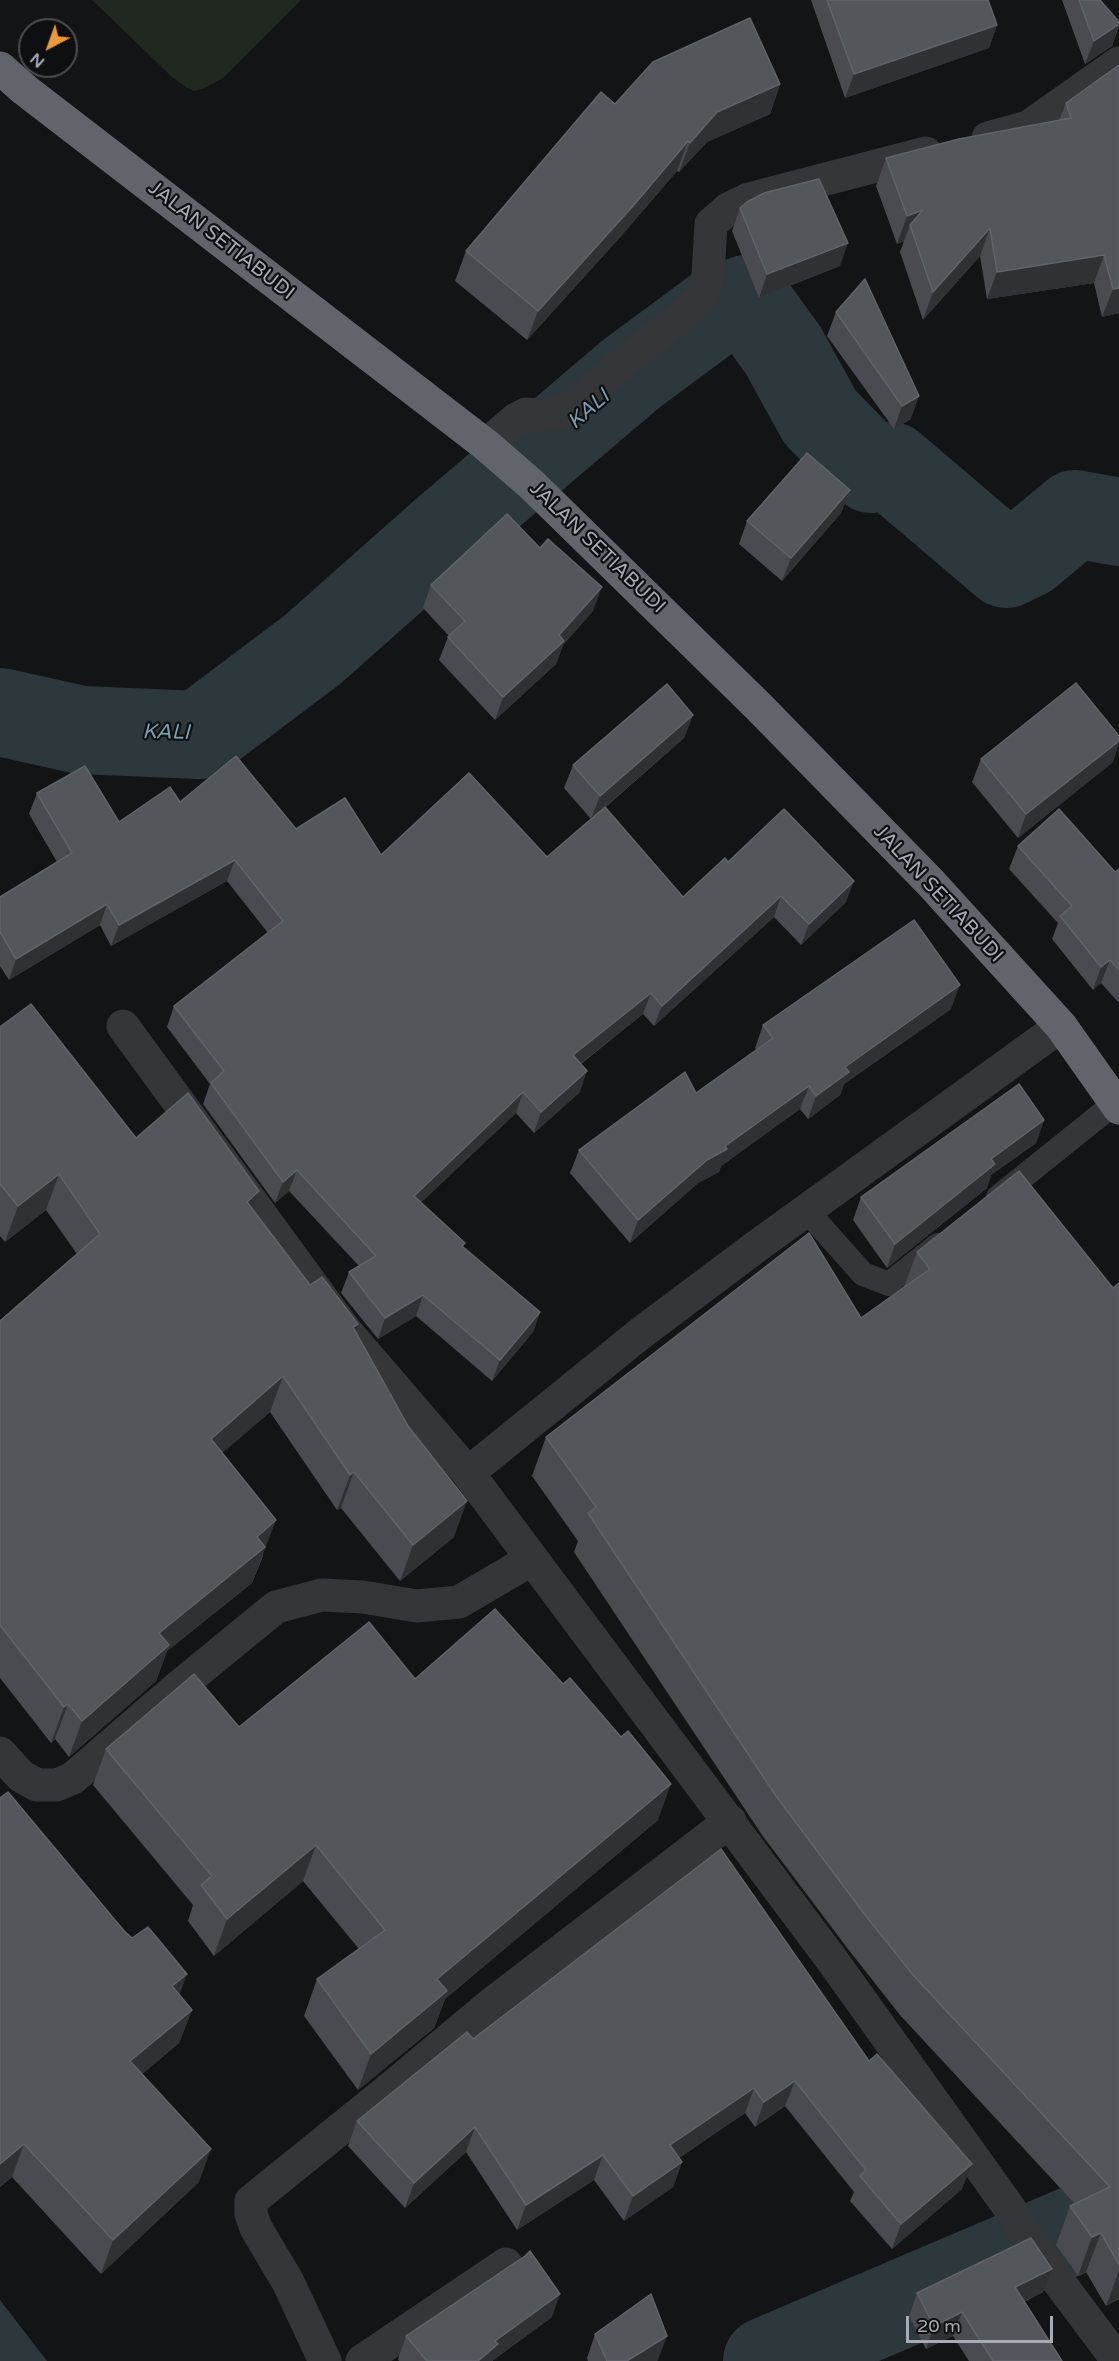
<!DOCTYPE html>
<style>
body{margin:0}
#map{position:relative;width:1119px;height:2361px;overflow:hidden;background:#131415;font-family:"Varela Round",sans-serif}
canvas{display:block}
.north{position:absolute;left:18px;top:18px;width:60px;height:60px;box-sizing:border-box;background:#0e0f10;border:2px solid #4a4e52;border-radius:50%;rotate:221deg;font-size:16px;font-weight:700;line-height:24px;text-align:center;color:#a5acb5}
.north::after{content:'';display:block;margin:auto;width:21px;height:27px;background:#ec9835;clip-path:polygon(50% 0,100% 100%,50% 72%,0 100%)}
.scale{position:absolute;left:906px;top:2316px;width:147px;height:27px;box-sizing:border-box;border:3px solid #a5acb5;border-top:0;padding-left:8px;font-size:18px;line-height:21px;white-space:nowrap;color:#a5acb5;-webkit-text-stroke:4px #0e0f10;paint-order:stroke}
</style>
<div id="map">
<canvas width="1119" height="2361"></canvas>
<div class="north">N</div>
<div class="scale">20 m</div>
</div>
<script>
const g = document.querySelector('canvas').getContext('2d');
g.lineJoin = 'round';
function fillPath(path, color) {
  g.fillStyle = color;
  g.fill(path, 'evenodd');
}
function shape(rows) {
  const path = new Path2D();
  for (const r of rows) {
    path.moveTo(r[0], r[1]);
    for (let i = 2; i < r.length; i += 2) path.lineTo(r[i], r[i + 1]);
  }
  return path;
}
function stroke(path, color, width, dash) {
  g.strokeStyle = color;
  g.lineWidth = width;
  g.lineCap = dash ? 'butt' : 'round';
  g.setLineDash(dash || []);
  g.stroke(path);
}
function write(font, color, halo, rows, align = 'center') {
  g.font = font + ' "Varela Round",sans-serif';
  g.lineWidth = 4.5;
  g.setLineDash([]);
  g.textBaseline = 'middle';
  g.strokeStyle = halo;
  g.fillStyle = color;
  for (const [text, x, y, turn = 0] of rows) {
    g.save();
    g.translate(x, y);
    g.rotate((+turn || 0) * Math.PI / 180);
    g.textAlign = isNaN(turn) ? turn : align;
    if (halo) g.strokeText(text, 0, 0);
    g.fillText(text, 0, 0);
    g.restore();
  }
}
fillPath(shape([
 [92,0,301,0,223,78,203,89,194,91,187,88,172,77]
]), '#202820');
fillPath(shape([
 [0,2300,47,2361,0,2361]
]), '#2d383d');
stroke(shape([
 [0,712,81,730,199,735,312,650,444,533,631,374,716,311,746,299,783,350,820,417,871,469,891,466,1006,564,1027,554,1075,514,1119,522],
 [767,2361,1119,2211]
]), '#2d383d', 88);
stroke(shape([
 [998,1197,1115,1103],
 [806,1210,863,1274,889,1284,938,1245]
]), '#35363a', 24);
stroke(shape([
 [988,138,1028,127,1119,63],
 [486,445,515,420,526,414,543,415,564,411,683,315,703,295,708,275,711,224,728,209,749,199,926,153],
 [123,1026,345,1330,468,1473],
 [1061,1026,757,1246,641,1333,468,1473,832,1960,1008,2206,1053,2274,1118,2361],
 [0,1753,21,1776,37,1785,57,1785,73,1778,176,1689,276,1607,322,1595,363,1597,417,1606,459,1602,532,1559],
 [325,2361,288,2282,256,2228,251,2214,251,2201,386,2092,494,2002,730,1821],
 [362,2361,506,2264]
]), '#35363a', 33);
stroke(shape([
 [0,68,25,90,486,445,531,484,759,707,931,883,1061,1026,1119,1108]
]), '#61656b', 33);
fillPath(shape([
 [811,0,988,0,997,25,989,48,845,98],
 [1062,0,1100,0,1119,22,1119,26,1112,46,1085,64],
 [1119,65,1119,313,1102,317,1094,283,987,299,980,256,923,320,900,252,904,241,897,244,876,186,886,158,1059,120,1066,103],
 [780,84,770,114,707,142,679,172,677,171,622,235,527,340,455,281,466,251,615,104],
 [740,208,840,266,759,298,732,231],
 [865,279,911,419,894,429,827,336,836,312],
 [850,490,841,513,782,581,739,544,747,521],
 [431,585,593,611,563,645,556,664,495,720,439,660,448,637,449,636,423,608],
 [693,715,684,738,600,812,683,897,728,862,846,902,801,945,774,917,654,1026,643,1014,581,1064,580,1092,534,1133,516,1113,421,1202,463,1247,540,1312,533,1332,492,1381,416,1316,378,1339,341,1293,349,1272,359,1266,289,1191,275,1203,203,1104,210,1084,167,1027,174,1006,268,933,227,881,111,946,100,925,9,980,0,966,0,897,57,862,29,814,37,793,119,822,180,802,296,829,381,855,547,857,591,819,564,788,573,765],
 [981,759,1113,762,1018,838,972,782],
 [1018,846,1115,872,1119,869,1119,1003,1101,983,1093,990,1052,939,1058,923,1009,869],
 [951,1009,844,1084,840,1095,808,1119,800,1109,721,1166,719,1172,698,1183,630,1243,570,1173,579,1150,696,1093,757,1050,755,1048,763,1025],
 [0,1027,136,1138,253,1210,310,1285,356,1331,454,1537,400,1581,341,1508,337,1510,270,1412,222,1453,263,1556,252,1583,167,1651,156,1681,69,1757,55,1739,51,1743,0,1678,0,1321,77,1254,46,1210,5,1242,0,1236],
 [1044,1120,1036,1143,991,1175,987,1188,887,1268,853,1220,861,1197],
 [917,1252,1113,1288,1119,1283,1119,2299,1106,2306,1086,2272,1078,2276,1056,2245,1070,2206,1075,2204,900,2015,848,1949,762,1835,574,1552,578,1541,532,1476,546,1437,861,1318,904,1287],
 [415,1679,563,1684,621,1737,658,1820,445,1999,434,2028,358,2090,304,2016,317,1979,359,1949,303,1881,214,1956,188,1921,193,1905,93,1785,106,1749,239,1727],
 [0,1798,132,1938,192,2010,179,2043,142,2074,199,2182,101,2274,12,2177,0,2187],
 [473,2039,869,2061,962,2189,892,2249,850,2201,854,2192,785,2106,755,2127,745,2113,679,2158,682,2162,673,2187,624,2221,594,2180,517,2230,466,2152,405,2208,348,2146,357,2121],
 [1043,2292,1024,2302,1062,2361,969,2361,953,2336,926,2349,909,2316,917,2293],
 [552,2317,492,2361,399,2361,398,2359,406,2336],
 [595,2334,658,2360,656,2361,588,2361,587,2358]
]), '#494b50');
fillPath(shape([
 [1119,24,1112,46,1085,64,1094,41],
 [997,25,989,48,845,98,854,74],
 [780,84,770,114,707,142,679,172,690,143,717,112],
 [688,141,677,171,622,235,527,340,538,311],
 [923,210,910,225,904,241,897,244,907,216],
 [990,228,980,256,923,320,933,292],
 [848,243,840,266,759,298,767,274],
 [1104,255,1094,283,987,299,997,272],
 [1119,288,1119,313,1102,317,1113,289],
 [919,396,911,419,894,429,902,406],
 [850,490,841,513,782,581,791,558],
 [602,587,593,611,563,645,556,664,495,720,503,697],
 [693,715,684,738,591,819,600,796],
 [1119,741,1119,744,1113,762,1018,838,1026,814],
 [235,860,227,881,111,946,119,925],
 [854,881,846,902,801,945,809,924],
 [781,896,774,917,654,1026,662,1006],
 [107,904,100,925,9,980,16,959],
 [1110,960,1101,983,1093,990,1101,967],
 [960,985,951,1009,844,1084,840,1095,808,1119,816,1096,845,1067],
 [651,993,643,1014,565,1076,573,1055],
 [587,1071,580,1092,534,1133,541,1112],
 [809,1086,800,1109,721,1166,719,1172,698,1183,630,1243,638,1220,707,1160],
 [523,1092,516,1113,406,1217,414,1196],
 [1044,1120,1036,1143,991,1175,987,1188,887,1268,895,1244,991,1159],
 [297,1170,289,1191,275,1203,283,1182],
 [59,1174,46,1210,5,1242,18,1206],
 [259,1191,246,1227,247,1202],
 [423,1295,416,1316,378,1339,385,1318],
 [540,1312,533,1332,492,1381,500,1360],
 [358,1324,345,1359,353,1327],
 [283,1376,270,1412,198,1474,211,1439],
 [354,1472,341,1508,337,1510,350,1475],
 [467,1501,454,1537,400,1581,413,1545],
 [276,1520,252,1583,167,1651,156,1681,69,1757,82,1721,159,1633,257,1537],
 [68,1704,55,1739,51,1743,64,1707],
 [671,1784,658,1820,445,1999,434,2028,358,2090,371,2054,437,1979],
 [316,1845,303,1881,214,1956,227,1919],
 [187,1974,175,2007,172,1986],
 [192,2010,179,2043,118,2095,130,2061],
 [795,2081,785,2106,755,2127,764,2102],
 [754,2088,745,2113,661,2170,670,2145],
 [475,2127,466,2152,405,2208,414,2183],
 [24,2144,12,2177,0,2187,0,2164],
 [211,2149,199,2182,101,2274,113,2240],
 [603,2155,594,2180,517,2230,526,2205],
 [682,2162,673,2187,624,2221,633,2196],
 [972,2164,962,2189,892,2249,901,2224],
 [1101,2233,1086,2272,1078,2276,1092,2237],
 [1052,2269,1043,2292,1006,2310,1015,2287],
 [1119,2271,1119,2299,1106,2306],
 [560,2294,552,2317,492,2361,478,2361,495,2341],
 [962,2312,953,2336,926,2349,934,2326],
 [667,2336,658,2360,656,2361,627,2361]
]), '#2f3134');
const building = shape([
 [827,0,988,0,997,25,854,74,827,0],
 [1079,0,1100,0,1119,22,1119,24,1094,41,1079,0],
 [750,18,780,84,717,112,690,143,688,141,633,206,538,311,466,251,601,92,615,104,653,62,750,18],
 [1119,65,1119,288,1113,289,1104,255,997,272,990,228,933,292,910,225,923,210,907,216,886,158,959,139,1071,118,1066,103,1119,65],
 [819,179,848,243,767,274,740,208,747,202,764,193,819,179],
 [865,279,919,396,902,406,836,312,865,279],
 [807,453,850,490,791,558,747,521,807,453],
 [507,514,540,548,548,539,602,587,559,635,564,641,503,697,448,637,465,621,431,585,507,514],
 [1076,683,1119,736,1119,741,1026,814,981,759,1076,683],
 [667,684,693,715,600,796,573,765,667,684],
 [236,756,296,829,345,798,381,855,469,773,547,857,605,807,683,897,725,858,728,862,784,809,854,881,809,924,781,896,662,1006,651,993,573,1055,587,1071,541,1112,523,1092,414,1196,465,1243,462,1246,540,1312,500,1360,423,1295,385,1318,349,1272,376,1256,297,1170,283,1182,211,1083,224,1071,174,1006,283,921,235,860,119,925,107,904,16,959,0,932,0,897,72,853,37,793,85,766,119,822,170,787,180,802,236,756],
 [1059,809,1115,872,1119,869,1119,970,1110,960,1101,967,1060,916,1072,906,1018,846,1059,809],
 [914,920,960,985,845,1067,849,1072,816,1096,809,1086,725,1146,727,1149,707,1160,638,1220,579,1150,685,1072,696,1093,773,1038,763,1025,914,920],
 [31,1004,136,1138,188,1093,259,1191,247,1202,310,1285,322,1277,358,1324,353,1327,408,1426,467,1501,413,1545,354,1472,350,1475,283,1376,211,1439,276,1520,257,1537,265,1547,159,1633,169,1645,82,1721,68,1704,64,1707,0,1625,0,1321,100,1234,59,1174,18,1206,0,1184,0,1027,31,1004],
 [1019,1084,1044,1120,991,1159,995,1164,895,1244,861,1197,1019,1084],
 [1019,1171,1113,1288,1119,1283,1119,2265,1101,2233,1092,2237,1070,2206,1110,2187,914,1976,862,1911,776,1796,588,1513,596,1507,546,1437,809,1233,861,1318,930,1269,917,1252,1019,1171],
 [495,1609,563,1684,570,1678,621,1737,628,1731,671,1784,437,1979,447,1991,371,2054,317,1979,385,1930,316,1845,227,1919,201,1885,212,1876,106,1749,194,1674,239,1727,369,1622,415,1679,495,1609],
 [8,1792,125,1932,132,1938,148,1927,187,1974,172,1986,192,2010,130,2061,211,2149,113,2240,24,2144,0,2164,0,1798,8,1792],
 [721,1849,869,2061,877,2054,972,2164,901,2224,860,2176,866,2170,795,2081,764,2102,754,2088,670,2145,682,2162,633,2196,603,2155,526,2205,475,2127,414,2183,357,2121,467,2032,473,2039,721,1849],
 [1031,2238,1052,2269,1015,2287,1062,2361,993,2361,962,2312,934,2326,917,2293,1031,2238],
 [530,2251,560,2294,495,2341,498,2344,478,2361,427,2361,406,2336,525,2256,530,2251],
 [651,2294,667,2336,627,2361,607,2361,595,2334,651,2294]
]);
fillPath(building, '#53565b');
stroke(building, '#606369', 1.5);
write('20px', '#a5acb5', '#0e0f10', [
 ["JALAN SETIABUDI",221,241,38],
 ["JALAN SETIABUDI",597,548,44],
 ["JALAN SETIABUDI",938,894,47]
]);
write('italic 21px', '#7d9eaf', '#0e0f10', [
 ["KALI",589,410,-41],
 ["KALI",166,733,1]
]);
</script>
